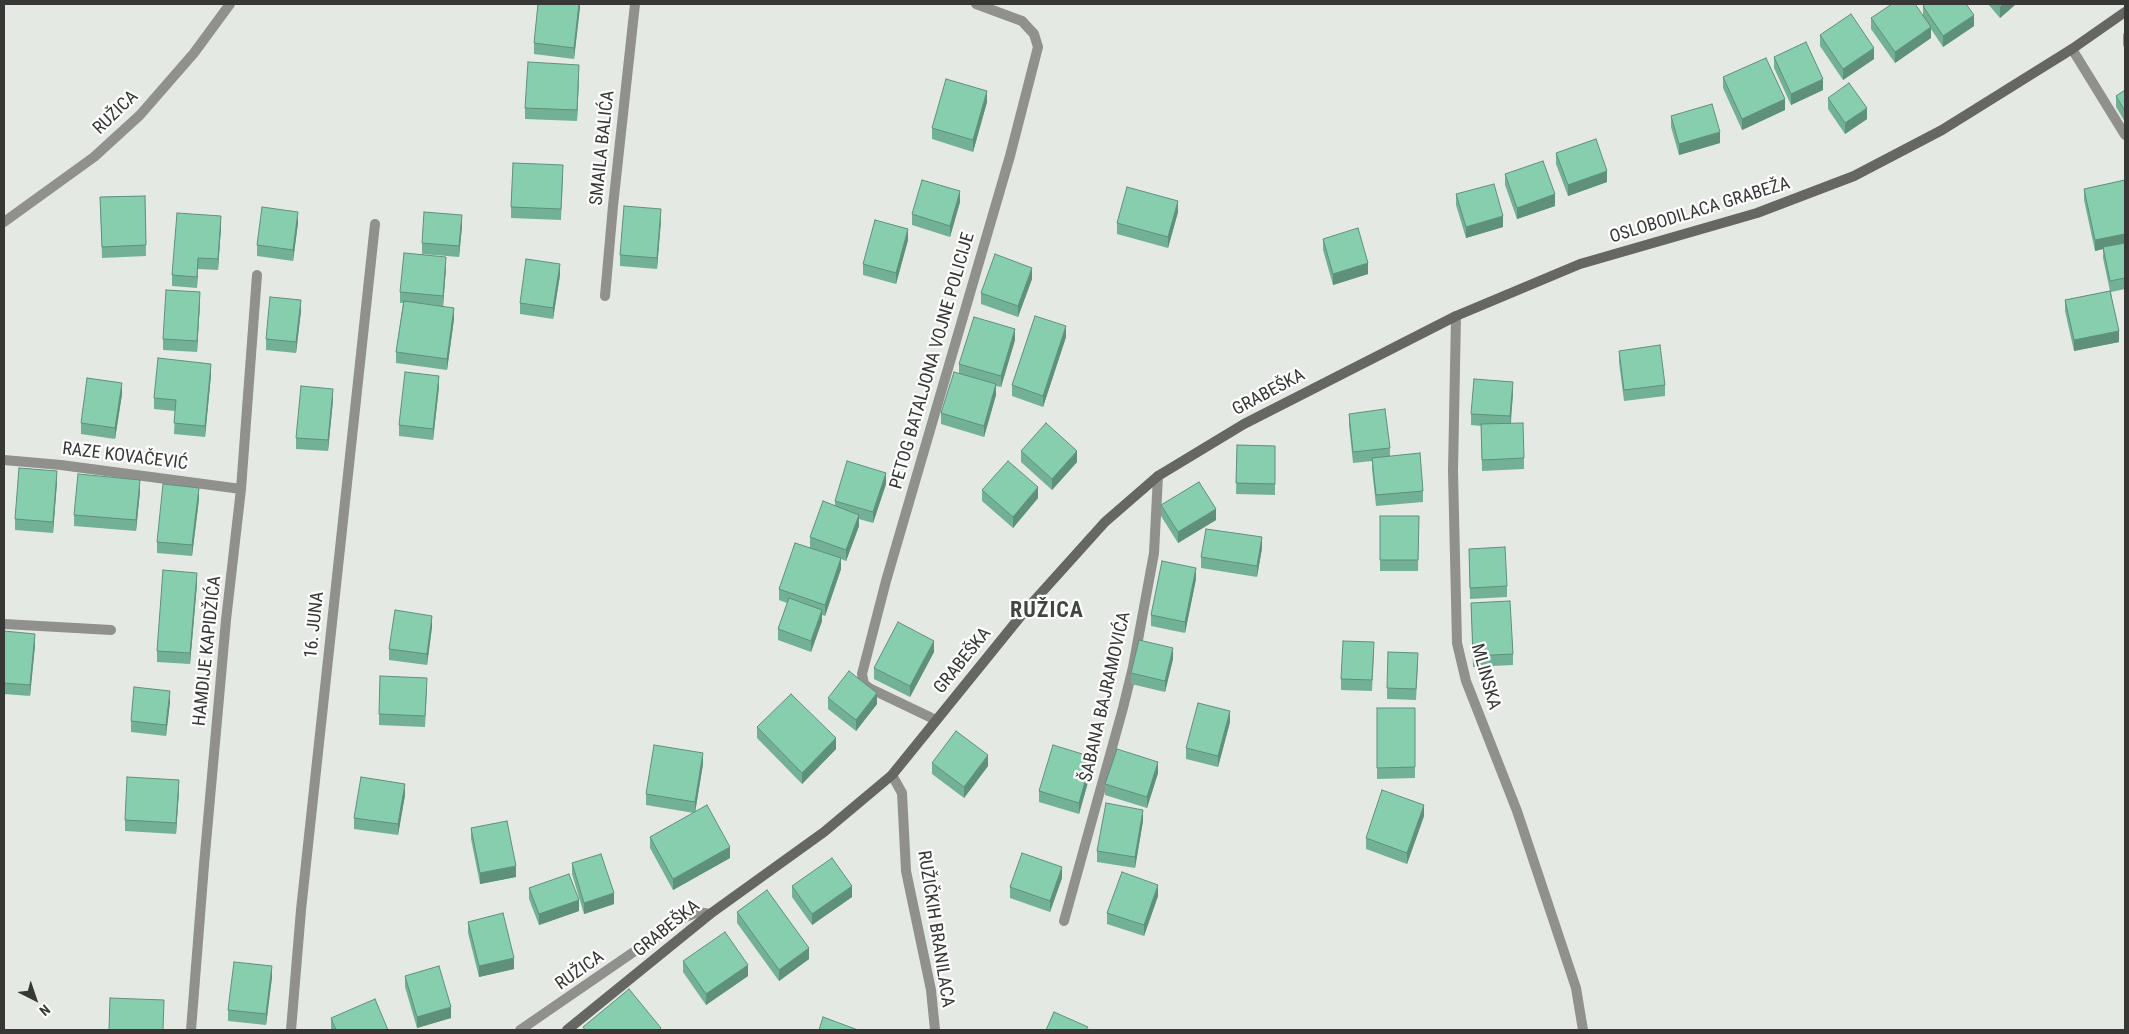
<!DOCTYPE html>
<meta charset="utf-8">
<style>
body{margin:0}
#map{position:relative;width:2129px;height:1034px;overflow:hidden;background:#e5e9e3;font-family:"Roboto Condensed",sans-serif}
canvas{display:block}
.frame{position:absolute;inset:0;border:5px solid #373836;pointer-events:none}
.north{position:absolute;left:10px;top:974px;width:50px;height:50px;-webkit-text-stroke:4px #fff;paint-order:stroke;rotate:139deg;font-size:14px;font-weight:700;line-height:20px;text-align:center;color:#373836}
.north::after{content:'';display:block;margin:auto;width:18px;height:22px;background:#373836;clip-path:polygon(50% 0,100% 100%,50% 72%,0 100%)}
</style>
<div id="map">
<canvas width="2129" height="1034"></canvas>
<div class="frame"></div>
<div class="north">N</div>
</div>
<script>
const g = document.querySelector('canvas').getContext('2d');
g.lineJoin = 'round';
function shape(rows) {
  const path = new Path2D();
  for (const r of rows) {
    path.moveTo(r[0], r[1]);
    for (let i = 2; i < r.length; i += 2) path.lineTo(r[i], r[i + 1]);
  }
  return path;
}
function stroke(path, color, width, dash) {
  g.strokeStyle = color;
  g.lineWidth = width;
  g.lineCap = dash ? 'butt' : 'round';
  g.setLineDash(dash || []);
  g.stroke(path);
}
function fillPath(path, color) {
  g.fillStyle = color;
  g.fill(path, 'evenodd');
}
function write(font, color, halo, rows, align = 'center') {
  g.font = font + ' "Roboto Condensed",sans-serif';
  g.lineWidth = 4.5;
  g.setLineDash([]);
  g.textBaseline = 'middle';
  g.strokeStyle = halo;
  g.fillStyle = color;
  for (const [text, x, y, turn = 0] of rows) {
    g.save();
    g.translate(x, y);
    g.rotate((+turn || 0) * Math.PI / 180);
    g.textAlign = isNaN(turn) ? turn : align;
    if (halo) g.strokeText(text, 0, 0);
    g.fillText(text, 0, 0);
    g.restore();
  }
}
stroke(shape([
 [2072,49,2125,135],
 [4,222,94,157,140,115,194,53,230,4],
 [605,296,613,206,635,4],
 [1456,316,1453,471,1457,643,1466,681,1517,811,1576,988,1583,1030],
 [4,460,61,465,241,489],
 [4,624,111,630],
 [936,720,869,688,864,684,862,674,886,581,1010,156,1038,47,1034,34,1022,21,976,4],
 [892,775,902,793,906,871,931,990,935,1030],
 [1064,921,1123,708,1133,667,1154,553,1158,476],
 [191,1030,204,865,226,620,241,489,257,275],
 [291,1030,301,910,375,224],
 [520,1030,683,918,698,912,710,914]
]), '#90908d', 10);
stroke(shape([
 [567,1030,710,914,824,832,892,775,1024,612,1105,522,1158,476,1244,424,1456,316,1580,264,1757,213,1854,176,1942,130,2072,49,2125,12]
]), '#666763', 10);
fillPath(shape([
 [580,4,574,59,534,54,534,43],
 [1988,4,2016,4,2000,18],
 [1923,6,1974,26,1943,47,1931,29,1931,38,1895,63,1871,29,1871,18,1923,15],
 [2125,32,2125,49,2123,45,2123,34],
 [1820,35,1874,59,1843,80,1820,46],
 [1774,57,1823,90,1791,105,1774,68],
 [579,76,577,121,525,119,525,108],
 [1723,77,1785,110,1742,130,1723,88],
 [2125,90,2125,122,2116,107,2116,96],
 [1828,98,1867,119,1845,134,1828,109],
 [987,102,973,152,932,139,932,128],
 [1671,116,1720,143,1679,155,1671,127],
 [1556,153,1607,182,1568,196,1556,164],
 [1505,174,1555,206,1517,219,1505,185],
 [563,176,561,220,511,218,511,207],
 [2125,180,2125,289,2111,292,2119,342,2074,351,2065,311,2065,300,2110,291,2103,258,2103,249,2095,251,2084,200,2084,189],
 [1456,194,1503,227,1466,238,1456,205],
 [145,196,146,256,102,258,100,197],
 [960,202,950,237,912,225,912,214],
 [1178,212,1168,248,1117,234,1117,223],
 [661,220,657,269,620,266,620,255],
 [298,223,293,261,257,256,257,245],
 [462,226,459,257,422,254,422,243],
 [221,227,218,270,198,269,197,288,172,286,172,275],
 [1323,239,1368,274,1333,285,1323,250],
 [908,240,896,284,863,275,863,264],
 [446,268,443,306,454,319,447,370,396,363,396,352,403,303,400,303,400,292],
 [560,275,553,319,520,314,520,303],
 [1032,279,1018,317,981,304,981,293],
 [200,303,197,352,163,350,163,339],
 [301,311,296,353,266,350,266,339],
 [1066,337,1043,407,1012,396,1012,385],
 [1015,340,1001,387,996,386,996,395,984,437,941,424,941,413,959,373,959,364],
 [1619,351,1665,385,1665,396,1624,401,1619,362],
 [211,375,205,437,174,434,175,411,154,409,154,398],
 [439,387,433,440,399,436,399,425],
 [1513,393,1511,423,1524,458,1524,469,1482,471,1481,426,1471,425,1471,414],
 [122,394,115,439,81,434,81,423],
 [333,400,328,451,296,449,296,438],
 [1349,414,1390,448,1390,456,1423,491,1423,502,1376,506,1372,469,1372,461,1353,463,1349,425],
 [1237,445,1275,446,1275,495,1236,494],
 [1021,451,1077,462,1052,490,1021,462],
 [57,482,53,533,15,530,15,519],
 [886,484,873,523,859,519,859,526,846,561,841,559,841,569,825,616,822,615,822,621,811,652,778,640,778,629,787,603,779,600,779,589,810,548,810,537,835,506,835,501],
 [982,490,1038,498,1013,528,982,501],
 [140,491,136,531,74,526,74,515],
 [199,499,192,556,157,553,157,542],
 [1161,505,1216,520,1178,543,1161,516],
 [1380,516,1419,516,1418,571,1380,571],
 [1262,548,1257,577,1201,568,1201,557],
 [1469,549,1507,586,1507,597,1470,599],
 [1196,579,1185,633,1151,626,1151,615],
 [197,584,190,664,157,662,157,651],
 [1471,603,1513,654,1513,665,1473,667],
 [432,627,427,665,389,660,389,649],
 [4,631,35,645,30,696,4,694],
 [934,652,910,697,874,679,874,668],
 [1374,653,1372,691,1341,690,1341,679],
 [1173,659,1165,692,1131,684,1131,673],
 [1418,664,1416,700,1387,699,1387,688],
 [427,689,425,727,379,725,379,714],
 [828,698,877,704,856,731,828,709],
 [170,702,166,736,131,732,131,721],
 [1377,708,1415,708,1415,778,1377,779],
 [1230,722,1218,767,1186,759,1186,748],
 [757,727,836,749,802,784,757,738],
 [932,763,988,766,964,798,932,774],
 [703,764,695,812,730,858,673,890,650,848,650,837,694,813,646,805,646,794],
 [1092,768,1079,814,1039,802,1039,791],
 [1158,773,1147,808,1105,795,1105,784],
 [179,791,176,834,125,831,125,820],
 [405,795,398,835,354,829,354,818],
 [1424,816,1407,864,1366,849,1366,838],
 [1143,821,1135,868,1097,862,1097,851],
 [471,828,516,877,480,884,471,839],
 [572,863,614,904,584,914,572,874],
 [1062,878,1050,912,1010,898,1010,887],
 [792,886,852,897,812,925,792,897],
 [529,888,579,911,539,925,529,899],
 [1158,896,1144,936,1107,924,1107,913],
 [737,912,809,959,779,981,737,923],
 [468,922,514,969,479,977,468,933],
 [683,961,748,976,706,1005,683,972],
 [405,976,451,1018,417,1028,405,987],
 [272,977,266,1025,228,1021,228,1010],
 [331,1018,388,1030,331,1030]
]), '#73b196');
fillPath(shape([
 [579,4,580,4,580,8,574,59,574,48],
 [2003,4,2016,4,2000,18,2000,7],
 [1974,15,1974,26,1943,47,1943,36],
 [1931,27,1931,38,1895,63,1895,52],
 [1874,48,1874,59,1843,80,1843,69],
 [579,65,579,76,577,121,577,110],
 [1823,79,1823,90,1791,105,1791,94],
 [987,91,987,102,973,152,973,140],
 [1785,99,1785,110,1742,130,1742,119],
 [1867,108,1867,119,1845,134,1845,123],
 [1720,132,1720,143,1679,155,1679,144],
 [1607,171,1607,182,1568,196,1568,185],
 [960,191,960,202,950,237,950,226],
 [1555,194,1555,206,1517,219,1517,208],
 [1178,201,1178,212,1168,248,1168,237],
 [661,209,661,220,657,269,657,258],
 [298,212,298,223,293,261,293,250],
 [462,215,462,226,459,257,459,246],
 [221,216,221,227,218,270,218,259],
 [1503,216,1503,227,1466,238,1466,227],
 [908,229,908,240,896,284,896,273],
 [2125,234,2125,245,2103,247,2103,249,2095,251,2095,240],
 [446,257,446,268,443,307,443,296],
 [198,258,198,269,197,288,197,277],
 [1368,263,1368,274,1333,285,1333,274],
 [560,264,560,275,553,319,553,308],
 [1032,268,1032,279,1018,317,1018,306],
 [200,292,200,303,197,352,197,341],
 [301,300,301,311,296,353,296,342],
 [454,308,454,319,447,370,447,359],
 [1066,326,1066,337,1043,407,1043,396],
 [1015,329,1015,340,1001,387,1001,376],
 [2119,331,2119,342,2074,351,2074,340],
 [211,364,211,375,205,437,205,426],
 [439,376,439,387,433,440,433,429],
 [1513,382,1513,393,1510,427,1510,416],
 [122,383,122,394,115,439,115,428],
 [996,384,996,395,984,437,984,426],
 [333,389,333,400,328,451,328,440],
 [1077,451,1077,462,1052,490,1052,479],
 [57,471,57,482,53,533,53,522],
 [886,473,886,484,873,523,873,512],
 [140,480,140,491,136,531,136,520],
 [1038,487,1038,498,1013,528,1013,517],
 [199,488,199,499,192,556,192,545],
 [1216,509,1216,520,1178,543,1178,532],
 [859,515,859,526,846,561,846,550],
 [1262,537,1262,548,1257,577,1257,566],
 [841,558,841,569,825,616,825,605],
 [1196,568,1196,579,1185,633,1185,622],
 [197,573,197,584,190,664,190,653],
 [822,610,822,621,811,652,811,641],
 [432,616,432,627,427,665,427,654],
 [35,634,35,645,30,696,30,685],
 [934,641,934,652,910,697,910,686],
 [1173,648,1173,659,1165,692,1165,681],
 [170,691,170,702,166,736,166,725],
 [877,693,877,704,856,731,856,720],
 [1230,711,1230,722,1218,767,1218,756],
 [836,738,836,749,802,784,802,773],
 [703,753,703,764,695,813,695,802],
 [988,755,988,766,964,798,964,787],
 [1092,757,1092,768,1079,814,1079,803],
 [1158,762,1158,773,1147,808,1147,797],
 [179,780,179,791,176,834,176,823],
 [405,784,405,795,398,835,398,824],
 [1424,805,1424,816,1407,864,1407,853],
 [1143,810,1143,821,1135,868,1135,857],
 [730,847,730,858,673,890,673,879],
 [516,866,516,877,480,884,480,873],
 [1062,867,1062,878,1050,912,1050,901],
 [1158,885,1158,896,1144,936,1144,925],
 [852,886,852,897,812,925,812,914],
 [614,893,614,904,584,914,584,903],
 [579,900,579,911,539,925,539,914],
 [809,948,809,959,779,981,779,970],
 [514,958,514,969,479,977,479,966],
 [748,965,748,976,706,1005,706,994],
 [272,966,272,977,266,1025,266,1014],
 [451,1007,451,1018,417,1028,417,1017]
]), '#5e907a');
const building = shape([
 [538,4,579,4,574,48,534,43,538,4],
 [1892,4,1915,4,1931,27,1895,52,1871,18,1892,4],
 [1926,4,1966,4,1974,15,1943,36,1923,6,1926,4],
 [1997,4,2003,4,2000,7,1997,4],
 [1851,14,1874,48,1843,69,1820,35,1851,14],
 [1806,42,1823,79,1791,94,1774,57,1806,42],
 [1766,58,1785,99,1742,119,1723,77,1766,58],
 [528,62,579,65,577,110,525,108,528,62],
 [946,79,987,91,973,140,932,128,946,79],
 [1849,83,1867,108,1845,123,1828,98,1849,83],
 [2125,90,2125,111,2116,96,2125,90],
 [1712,104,1720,132,1679,144,1671,116,1712,104],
 [1596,139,1607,171,1568,185,1556,153,1596,139],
 [1543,161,1555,194,1517,208,1505,174,1543,161],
 [513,163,563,165,561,209,511,207,513,163],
 [922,180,960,191,950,226,912,214,922,180],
 [2125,180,2125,234,2095,240,2084,189,2125,180],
 [1494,184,1503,216,1466,227,1456,194,1494,184],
 [1127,187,1178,201,1168,237,1117,223,1127,187],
 [145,196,146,245,102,247,100,197,145,196],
 [624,206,661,209,657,258,620,255,624,206],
 [262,207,298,212,293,250,257,245,262,207],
 [424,212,462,215,459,246,422,243,424,212],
 [177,213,221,216,218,259,198,258,197,277,172,275,177,213],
 [875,220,908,229,896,273,863,264,875,220],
 [1358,228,1368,263,1333,274,1323,239,1358,228],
 [2125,243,2125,278,2110,281,2103,247,2125,243],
 [404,253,446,257,443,296,400,292,404,253],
 [995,254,1032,268,1018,306,981,293,995,254],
 [526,259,560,264,553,308,520,303,526,259],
 [166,290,200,292,197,341,163,339,166,290],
 [2110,291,2119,331,2074,340,2065,300,2110,291],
 [270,297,301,300,296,342,266,339,270,297],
 [404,301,454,308,447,359,396,352,404,301],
 [1035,316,1066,326,1043,396,1012,385,1035,316],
 [974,317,1015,329,1001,376,959,364,974,317],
 [1660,345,1665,385,1624,390,1619,351,1660,345],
 [158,358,211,364,205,426,174,423,176,400,154,398,158,358],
 [405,372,439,376,433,429,399,425,405,372],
 [954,372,996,384,984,426,941,413,954,372],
 [87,378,122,383,115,428,81,423,87,378],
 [1474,379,1513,382,1510,416,1471,414,1474,379],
 [301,386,333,389,328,440,296,438,301,386],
 [1385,409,1390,448,1353,452,1349,414,1385,409],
 [1046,423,1077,451,1052,479,1021,451,1046,423],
 [1523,423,1524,458,1482,460,1481,424,1523,423],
 [1237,445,1275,446,1275,484,1236,483,1237,445],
 [1420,453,1423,491,1376,495,1372,458,1420,453],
 [847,461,886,473,873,512,835,501,847,461],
 [1008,461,1038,487,1013,517,982,490,1008,461],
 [19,468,57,471,53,522,15,519,19,468],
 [78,474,140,480,136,520,74,515,78,474],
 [1199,482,1216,509,1178,532,1161,505,1199,482],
 [163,484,199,488,192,545,157,542,163,484],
 [823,501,859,515,846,550,810,537,823,501],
 [1380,516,1419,516,1418,560,1380,560,1380,516],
 [1206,529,1262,537,1257,566,1201,557,1206,529],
 [795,543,841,558,825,605,779,589,795,543],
 [1505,547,1507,586,1470,588,1469,549,1505,547],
 [1162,561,1196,568,1185,622,1151,615,1162,561],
 [163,570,197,573,190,653,157,651,163,570],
 [789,598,822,610,811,641,778,629,789,598],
 [1510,601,1513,654,1473,656,1471,603,1510,601],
 [395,610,432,616,427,654,389,649,395,610],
 [898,622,934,641,910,686,874,668,898,622],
 [4,631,35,634,30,685,4,683,4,631],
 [1139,640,1173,648,1165,681,1131,673,1139,640],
 [1343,641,1374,642,1372,680,1341,679,1343,641],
 [1388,652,1418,653,1416,689,1387,688,1388,652],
 [849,671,877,693,856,720,828,698,849,671],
 [380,676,427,678,425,716,379,714,380,676],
 [134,687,170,691,166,725,131,721,134,687],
 [791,694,836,738,802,773,757,727,791,694],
 [1198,703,1230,711,1218,756,1186,748,1198,703],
 [1377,708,1415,708,1415,767,1377,768,1377,708],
 [956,731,988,755,964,787,932,763,956,731],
 [654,745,703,753,695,802,646,794,654,745],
 [1053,745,1092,757,1079,803,1039,791,1053,745],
 [1117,749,1158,762,1147,797,1105,784,1117,749],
 [127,777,179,780,176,823,125,820,127,777],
 [361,777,405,784,398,824,354,818,361,777],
 [1382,790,1424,805,1407,853,1366,838,1382,790],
 [1106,803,1143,810,1135,857,1097,851,1106,803],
 [707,805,730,847,673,879,650,837,707,805],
 [507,821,516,866,480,873,471,828,507,821],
 [1022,853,1062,867,1050,901,1010,887,1022,853],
 [601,854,614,893,584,903,572,863,601,854],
 [832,858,852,886,812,914,792,886,832,858],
 [1122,872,1158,885,1144,925,1107,913,1122,872],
 [569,874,579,900,539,914,529,888,569,874],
 [767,890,809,948,779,970,737,912,767,890],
 [503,913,514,958,479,966,468,922,503,913],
 [725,932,748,965,706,994,683,961,725,932],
 [234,962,272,966,266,1014,228,1010,234,962],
 [439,966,451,1007,417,1017,405,976,439,966],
 [629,989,661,1028,659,1030,585,1030,583,1027,629,989],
 [110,998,164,1000,163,1030,109,1030,110,998],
 [375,999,388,1030,336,1030,331,1018,375,999],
 [1054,1012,1088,1027,1086,1030,1046,1030,1054,1012],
 [823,1017,858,1030,819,1030,823,1017]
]);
fillPath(building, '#86ceae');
stroke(building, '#5e907a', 1);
write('18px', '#373836', '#fff', [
 ["RUŽICA",116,113,-44],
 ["SMAILA BALIĆA",603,148,-84],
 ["OSLOBODILACA GRABEŽA",1700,211,-17],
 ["PETOG BATALJONA VOJNE POLICIJE",933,361,-74],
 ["GRABEŠKA",1269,393,-28],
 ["RAZE KOVAČEVIĆ",125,457,7],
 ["16. JUNA",315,625,-84],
 ["HAMDIJE KAPIDŽIĆA",208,651,-84],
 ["GRABEŠKA",963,661,-51],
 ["MLINSKA",1485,677,74],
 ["ŠABANA BAJRAMOVIĆA",1106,697,-77],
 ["GRABEŠKA",667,929,-39],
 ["RUŽIČKIH BRANILACA",935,929,81],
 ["RUŽICA",580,971,-35]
]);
g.letterSpacing = '1px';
write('bold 22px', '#424641', '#fff', [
 ["RUŽICA",1047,611]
]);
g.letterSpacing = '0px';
</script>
